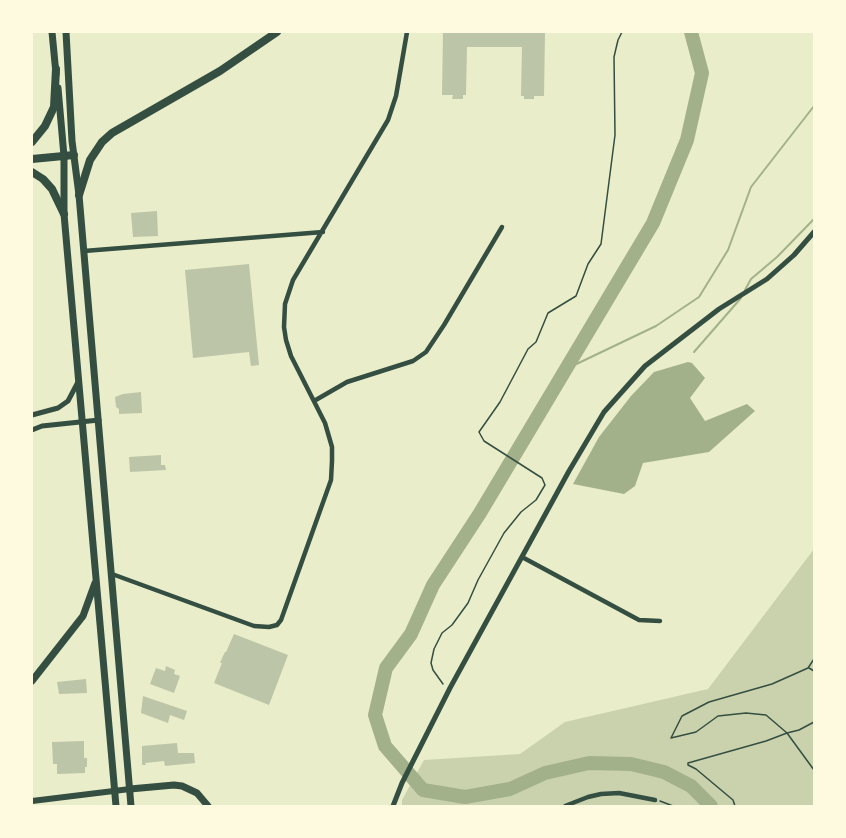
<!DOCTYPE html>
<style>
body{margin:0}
#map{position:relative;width:846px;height:838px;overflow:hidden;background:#e9edc9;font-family:"Times New Roman",serif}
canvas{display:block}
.frame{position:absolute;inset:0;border:33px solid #fefae0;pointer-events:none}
</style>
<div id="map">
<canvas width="846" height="838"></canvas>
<div class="frame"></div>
</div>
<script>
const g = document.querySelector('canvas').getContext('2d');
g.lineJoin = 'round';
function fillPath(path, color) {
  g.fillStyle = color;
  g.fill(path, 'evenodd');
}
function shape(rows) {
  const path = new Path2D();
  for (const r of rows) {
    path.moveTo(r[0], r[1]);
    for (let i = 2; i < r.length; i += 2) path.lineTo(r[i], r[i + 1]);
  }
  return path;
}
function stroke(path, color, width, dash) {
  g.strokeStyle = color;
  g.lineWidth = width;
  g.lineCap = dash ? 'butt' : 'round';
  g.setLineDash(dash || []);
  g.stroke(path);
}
fillPath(shape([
 [814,549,814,806,402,806,402,800,424,760,520,754,565,722,708,689]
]), '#cad2ad');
fillPath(shape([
 [688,362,692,363,705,378,690,398,705,421,747,404,755,411,709,452,643,463,635,486,624,494,573,484,599,437,631,396,654,372]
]), '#a3b18a');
stroke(shape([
 [745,290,751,279,777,257,814,219],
 [694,352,741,298],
 [566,369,656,326,699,297,728,250,751,187,814,106]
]), '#a3b18a', 2);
stroke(shape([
 [691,32,702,73,687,140,653,223,480,513,433,585,411,634,386,668,375,715,385,746,423,790,465,797,510,789,545,773,589,763,631,764,664,772,691,786,711,806]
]), '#a3b18a', 14);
fillPath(shape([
 [443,32,545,32,544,96,534,96,534,99,524,99,524,96,521,96,522,47,467,47,466,95,463,95,463,99,452,99,453,95,442,95],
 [157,211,158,236,133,237,131,213],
 [249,264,259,365,251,366,249,352,193,358,185,270],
 [141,392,142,413,119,414,119,409,116,407,115,397,123,394],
 [161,455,161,465,165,465,166,470,130,472,129,457],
 [234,634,288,655,269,705,214,683,222,663,220,663,223,656,225,652,226,652],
 [166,666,175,670,174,674,180,676,174,693,150,684,156,668,165,671],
 [86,679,87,693,59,694,57,682],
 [143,696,187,711,184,720,170,715,168,723,141,713],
 [84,741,84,758,87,758,87,767,85,767,85,773,57,774,57,764,53,764,52,742],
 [177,743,178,753,194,753,195,763,165,766,164,761,145,763,146,765,142,765,142,746]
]), '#bcc5a7');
stroke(shape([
 [814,659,808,668,772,684,709,702,682,716,671,738,696,732,718,716,746,713,766,715,787,733,799,730,814,722],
 [809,668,814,671],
 [443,684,433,670,431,663,434,649,442,633,452,625,468,603,478,580,504,533,521,512,536,500,545,485,542,478,484,441,479,432,500,402,528,349,536,342,548,313,576,296,588,264,601,244,615,135,614,57,618,40,622,32],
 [660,801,673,806],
 [735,806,733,800,696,769,688,765,688,763,766,741,787,733,814,770]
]), '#344e41', 1.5);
stroke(shape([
 [84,251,323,232],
 [314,401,347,382,413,361,426,352,444,325,502,227],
 [522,557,639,620,660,621],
 [112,574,254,626,269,627,277,625,281,620,331,480,332,461,332,447,325,423,291,356,286,340,284,327,285,304,293,280,388,120,396,96,407,32],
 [565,806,588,797,601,794,619,793,655,800]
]), '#344e41', 4.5);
stroke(shape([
 [32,415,58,408,68,401,78,382],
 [32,430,42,426,99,420],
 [393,806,402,783,450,688,569,471,604,412,645,366,719,309,767,279,794,255,814,232]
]), '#344e41', 5);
stroke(shape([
 [32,801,130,789]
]), '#344e41', 6);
stroke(shape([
 [52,32,56,74],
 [66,32,72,141,79,195,131,806],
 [58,88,64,156,64,214,116,806],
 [32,681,83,616,95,583],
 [130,789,174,785,182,786,197,793,208,806]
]), '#344e41', 7);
stroke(shape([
 [32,142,45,126,54,107,56,69],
 [32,159,74,155],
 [32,172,43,179,52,189,64,214],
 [79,195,90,160,102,142,112,133,220,71,277,32]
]), '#344e41', 8);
</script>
